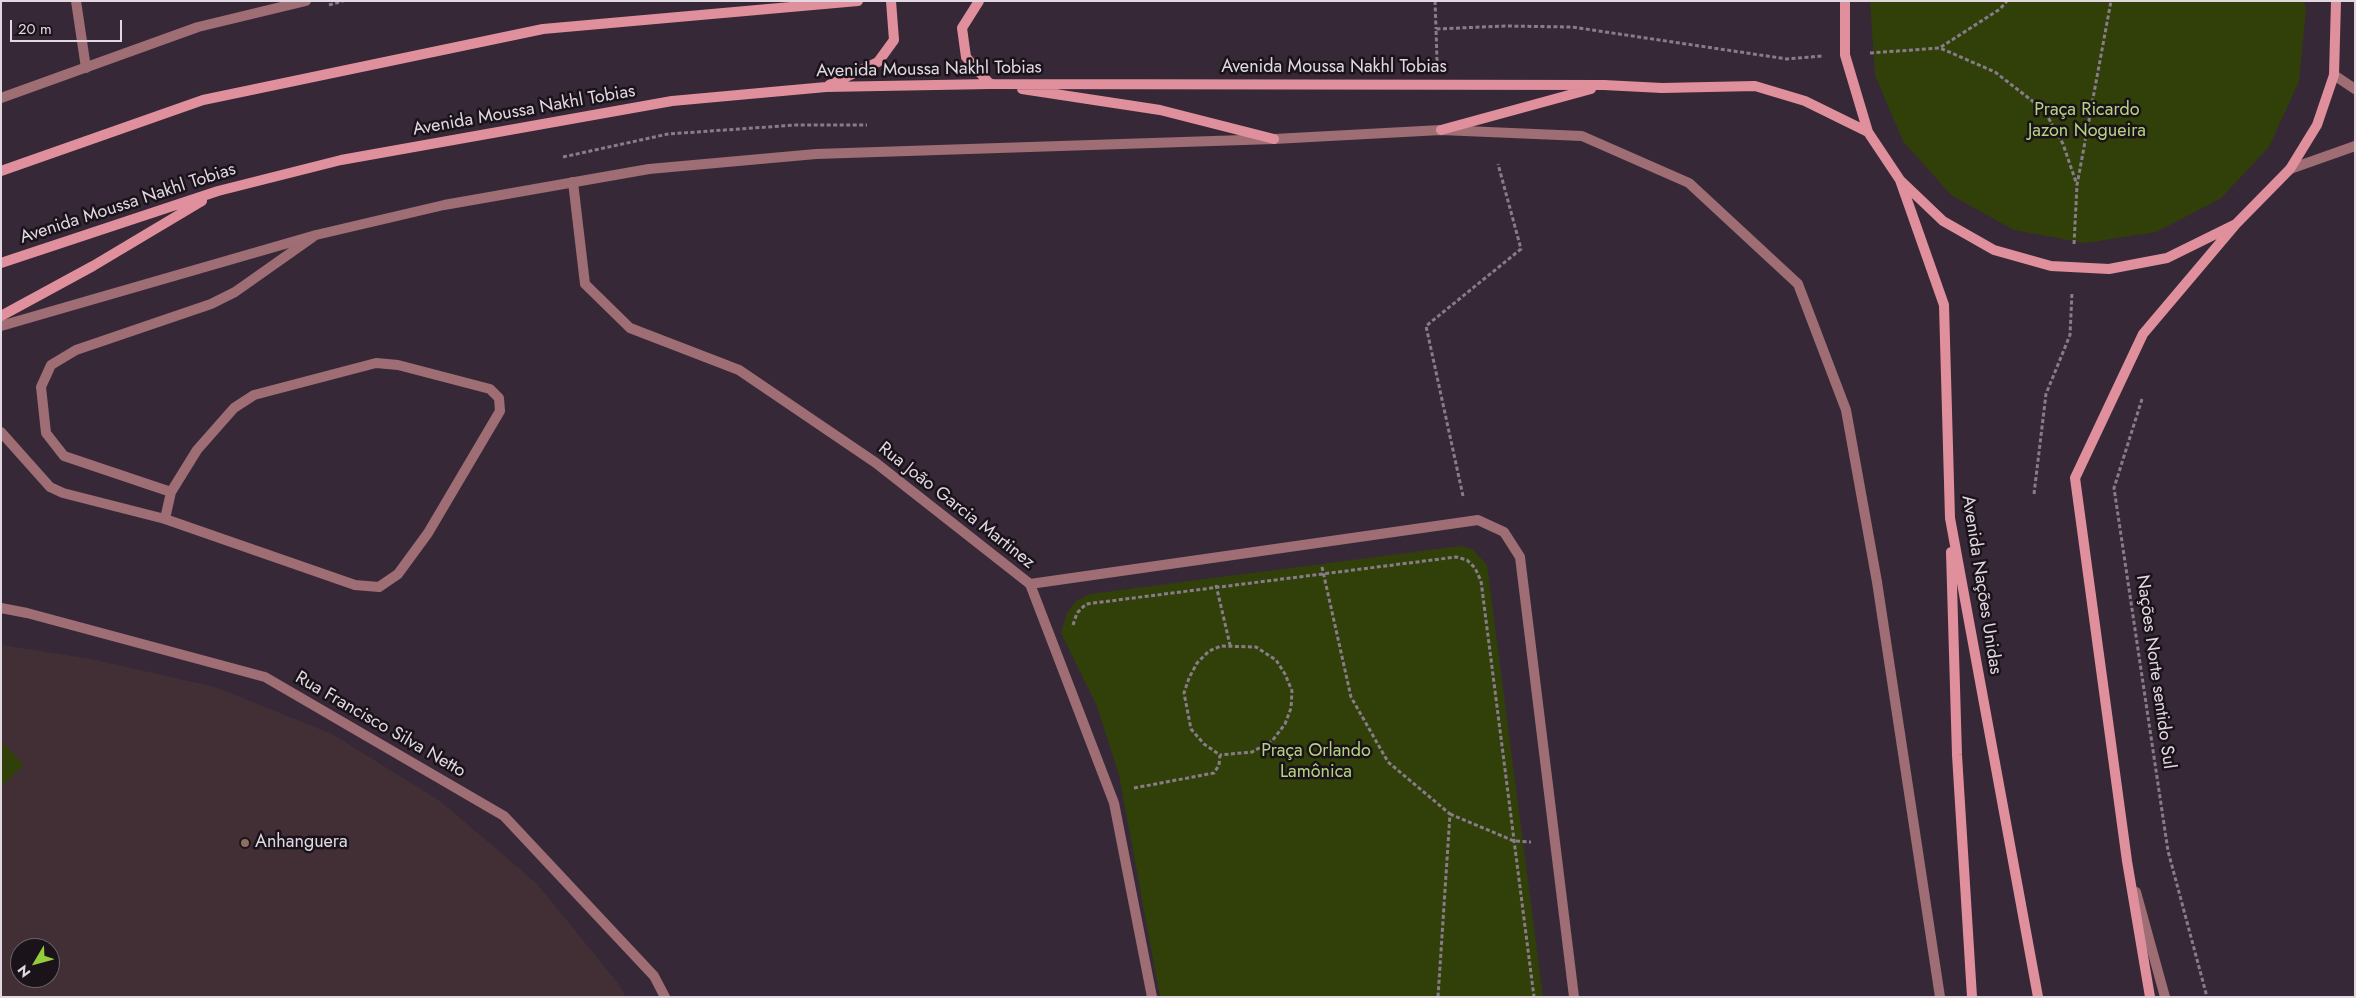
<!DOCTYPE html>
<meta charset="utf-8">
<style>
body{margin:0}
#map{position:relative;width:2356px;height:998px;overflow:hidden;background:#372837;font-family:Jost,sans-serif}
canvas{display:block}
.frame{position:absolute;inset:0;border:2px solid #e1d8e2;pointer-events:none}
.north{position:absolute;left:10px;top:938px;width:50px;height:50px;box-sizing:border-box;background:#1a131a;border:1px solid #6a626a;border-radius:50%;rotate:233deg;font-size:14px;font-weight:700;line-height:20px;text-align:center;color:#e1d8e2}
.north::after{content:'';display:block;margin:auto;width:18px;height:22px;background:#94cc3c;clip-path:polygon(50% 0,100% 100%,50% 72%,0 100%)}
.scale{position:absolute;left:10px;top:20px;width:112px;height:22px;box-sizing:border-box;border:2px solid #e1d8e2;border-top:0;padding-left:6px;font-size:15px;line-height:18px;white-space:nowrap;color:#e1d8e2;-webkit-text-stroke:4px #1a131a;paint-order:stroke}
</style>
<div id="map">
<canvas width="2356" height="998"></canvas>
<div class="frame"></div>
<div class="north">N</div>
<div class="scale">20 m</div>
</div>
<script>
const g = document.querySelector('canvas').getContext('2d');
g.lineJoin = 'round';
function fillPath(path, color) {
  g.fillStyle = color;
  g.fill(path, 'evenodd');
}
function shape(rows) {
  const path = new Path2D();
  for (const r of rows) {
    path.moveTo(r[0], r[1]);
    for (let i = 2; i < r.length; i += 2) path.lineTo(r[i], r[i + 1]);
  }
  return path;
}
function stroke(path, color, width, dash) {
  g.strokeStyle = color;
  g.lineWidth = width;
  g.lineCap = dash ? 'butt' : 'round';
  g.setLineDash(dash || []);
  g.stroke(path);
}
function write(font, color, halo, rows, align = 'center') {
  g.font = font + ' Jost,sans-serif';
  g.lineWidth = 5;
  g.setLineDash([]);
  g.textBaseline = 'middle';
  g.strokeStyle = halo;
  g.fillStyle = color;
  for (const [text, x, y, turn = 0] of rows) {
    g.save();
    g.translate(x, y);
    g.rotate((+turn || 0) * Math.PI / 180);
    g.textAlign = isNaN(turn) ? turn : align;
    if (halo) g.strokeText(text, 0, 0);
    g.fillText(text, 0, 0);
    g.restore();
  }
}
fillPath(shape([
 [1,645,91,659,215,687,332,734,440,801,537,884,617,982,626,997,1,997],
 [20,948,50,948,50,978,20,978]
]), '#422f36');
fillPath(shape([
 [1870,1,2304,1,2306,10,2299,81,2269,147,2220,199,2156,232,2085,243,2014,230,1951,195,1903,141,1875,75],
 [1461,546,1472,549,1487,565,1543,997,1160,997,1119,775,1097,706,1061,633,1067,613,1076,601,1090,594],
 [1,741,24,765,1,787]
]), '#314009');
stroke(shape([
 [1435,1,1436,29],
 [329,5,343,1],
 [1941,47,2000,9,2007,1],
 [1870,53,1940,48,1995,72,2044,110,2063,144,2077,185],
 [1437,61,1436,29,1505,26,1572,27,1787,59,1822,56],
 [563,157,668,134,796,125,867,125],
 [2074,244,2077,185,2111,1],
 [2142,399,2114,488,2168,851,2207,997],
 [2034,494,2046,394,2070,335,2072,292],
 [1463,496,1426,326,1521,249,1498,164],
 [1322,567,1351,697,1388,762,1450,814,1438,997],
 [1216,585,1230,645],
 [1073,625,1077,613,1086,604,1456,557,1467,560,1475,568,1481,581,1534,997],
 [1134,788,1214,773,1219,765,1220,755,1204,744,1191,729,1184,693,1189,678,1197,663,1209,651,1221,646,1256,647,1276,660,1285,674,1292,691,1291,708,1285,724,1272,741,1252,752,1220,755],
 [1450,814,1514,841,1531,842]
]), '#887c89', 3, [4, 2.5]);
stroke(shape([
 [1,432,50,487,63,493,165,519,355,585,379,587,398,574,428,533,500,411,499,398,490,389,398,365,376,363,254,395,234,408,197,450,171,492,165,519],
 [171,492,64,456,46,433,41,387,51,365,76,350,211,304,235,292,313,237],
 [1030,584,1478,520,1504,532,1520,557,1574,997]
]), '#9f6d74', 10);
stroke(shape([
 [76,1,86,68],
 [2334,75,2355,89],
 [2290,169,2355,146],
 [573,182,585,284,630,328,739,370,876,463,1030,584,1114,803,1152,997],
 [1,608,27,613,265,677,504,816,654,976,665,997]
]), '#9f6d74', 10);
stroke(shape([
 [1,98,198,27,306,1],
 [1,326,316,235,444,205,649,169,816,154,1274,139,1441,130,1582,136,1689,183,1798,284,1846,410,1877,582,1940,997],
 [2136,892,2165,997]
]), '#9f6d74', 10);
stroke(shape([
 [979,1,962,28,966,57,990,84,993,84],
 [1845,1,1845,55,1868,132,1900,180,1943,221,1994,250,2051,266,2109,269,2167,258,2236,224,2290,169,2317,125,2334,75,2336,1],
 [829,85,878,62,894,40,891,1],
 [1022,89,1160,110,1274,139],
 [1441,130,1591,89],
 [1,171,203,100,543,29,858,1],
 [1900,180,1944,305,1950,518,2038,997],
 [1,263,218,191,341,160,672,101,826,87,990,84,1604,85,1662,88,1755,86,1805,101,1868,132],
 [1,316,93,266,202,201],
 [1951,552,1957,755,1972,997],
 [2150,997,2127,861,2075,478,2143,334,2236,224]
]), '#e0909c', 10);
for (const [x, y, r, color] of [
 [245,843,5,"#8d6e63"]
]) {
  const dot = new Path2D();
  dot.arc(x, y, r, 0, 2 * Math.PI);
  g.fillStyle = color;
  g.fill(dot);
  stroke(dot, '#1a131a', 2);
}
write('18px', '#e1d8e2', '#1a131a', [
 ["Avenida Moussa Nakhl Tobias",1334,68],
 ["Avenida Moussa Nakhl Tobias",929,70,-1],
 ["Avenida Moussa Nakhl Tobias",524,111,-10],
 ["Avenida Moussa Nakhl Tobias",128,204,-18],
 ["Rua João Garcia Martinez",956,506,38],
 ["Avenida Nações Unidas",1981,585,81],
 ["Nações Norte sentido Sul",2155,672,82],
 ["Rua Francisco Silva Netto",380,725,30]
]);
write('18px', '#b6d480', '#1a131a', [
 ["Praça Ricardo",2087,111],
 ["Jazon Nogueira",2087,132],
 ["Praça Orlando",1316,752],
 ["Lamônica",1316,773]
]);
write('18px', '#e1d8e2', '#1a131a', [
 ["Anhanguera",255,843]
], 'left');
</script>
